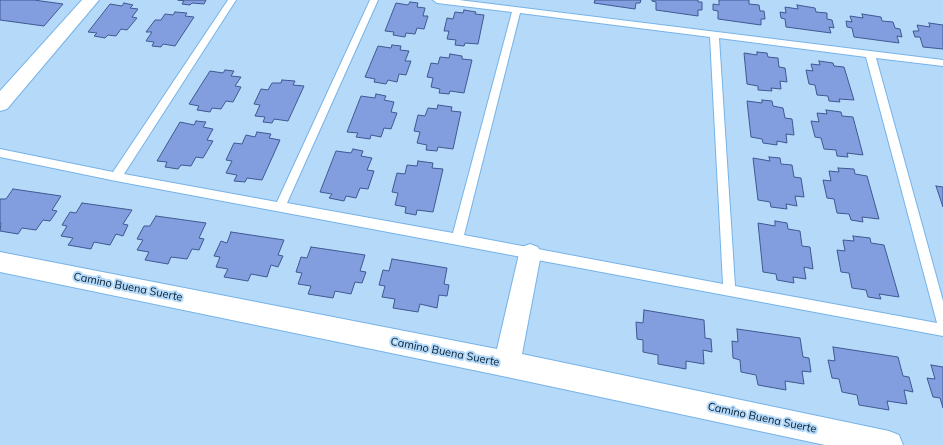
<!DOCTYPE html>
<style>
body{margin:0}
canvas{display:block;background:#b5d9f9}
</style>
<canvas width="943" height="445"></canvas>
<script>
const g = document.querySelector('canvas').getContext('2d');
g.lineJoin = 'round';
function fillPath(path, color) {
  g.fillStyle = color;
  g.fill(path, 'evenodd');
}
function shape(rows) {
  const path = new Path2D();
  for (const r of rows) {
    path.moveTo(r[0], r[1]);
    for (let i = 2; i < r.length; i += 2) path.lineTo(r[i], r[i + 1]);
  }
  return path;
}
function stroke(path, color, width, dash) {
  g.strokeStyle = color;
  g.lineWidth = width;
  g.lineCap = dash ? 'butt' : 'round';
  g.setLineDash(dash || []);
  g.stroke(path);
}
function write(font, color, halo, rows, align = 'center') {
  g.font = font + ' Mulish,sans-serif';
  g.lineWidth = 4;
  g.setLineDash([]);
  g.textBaseline = 'middle';
  g.strokeStyle = halo;
  g.fillStyle = color;
  for (const [text, x, y, turn = 0] of rows) {
    g.save();
    g.translate(x, y);
    g.rotate((+turn || 0) * Math.PI / 180);
    g.textAlign = isNaN(turn) ? turn : align;
    if (halo) g.strokeText(text, 0, 0);
    g.fillText(text, 0, 0);
    g.restore();
  }
}
const building = shape([
 [0,0,34,0,63,4,44,26,0,20,0,0],
 [178,0,206,0,204,4,192,3,190,5,182,4,184,1,178,0],
 [595,0,641,0,640,3,636,3,635,9,594,3,595,0],
 [652,0,698,0,698,2,702,2,702,10,698,10,698,16,656,10,656,2,652,1,652,0],
 [719,0,749,0,749,4,759,5,760,11,764,11,765,19,761,19,761,25,718,19,718,11,713,10,713,4,719,5,719,0],
 [410,2,418,3,417,7,425,8,423,16,428,16,424,29,417,28,415,34,406,33,405,37,393,35,394,32,385,31,396,3,408,5,410,2],
 [124,3,133,5,130,8,138,9,132,17,137,18,127,30,121,29,116,36,108,35,105,38,94,36,97,33,88,32,110,4,122,6,124,3],
 [797,5,815,8,816,12,827,13,827,19,832,20,834,28,829,27,831,33,786,27,785,19,781,18,780,12,786,13,785,7,798,9,797,5],
 [464,10,476,12,475,14,484,15,478,44,465,43,464,46,455,45,456,40,447,39,449,31,444,31,447,18,453,19,455,12,463,13,464,10],
 [175,12,187,13,185,16,194,17,175,46,163,44,161,47,152,46,154,42,146,41,152,32,146,32,155,20,161,20,165,14,173,15,175,12],
 [862,14,881,17,882,21,893,22,895,28,900,29,902,37,897,36,899,43,854,37,852,28,847,27,846,21,852,22,850,16,863,18,862,14],
 [929,23,943,25,943,49,923,47,920,37,915,37,913,31,919,31,917,25,930,27,929,23],
 [392,45,401,46,400,50,409,51,405,61,411,61,406,75,399,74,397,82,388,80,386,84,374,82,375,79,365,77,378,46,391,48,392,45],
 [757,52,767,53,768,57,778,58,779,67,785,68,787,82,780,81,781,89,771,88,772,91,758,90,758,86,747,84,744,53,757,55,757,52],
 [450,54,462,56,462,59,472,60,464,93,450,91,449,94,439,93,440,89,431,87,433,78,427,77,431,63,438,64,440,57,449,58,450,54],
 [819,61,833,63,834,66,844,67,854,100,839,99,840,102,829,101,828,96,817,95,815,85,809,84,806,70,813,71,811,64,820,65,819,61],
 [225,70,234,71,231,76,241,77,235,86,241,87,233,102,226,101,221,109,212,108,210,112,197,110,199,106,189,104,210,71,223,73,225,70],
 [282,80,295,81,293,85,304,86,288,121,274,119,272,123,263,122,265,117,255,116,260,105,254,104,261,89,268,90,272,83,281,83,282,80],
 [376,94,386,96,384,100,394,102,391,112,397,113,391,129,384,128,381,137,371,135,370,139,356,137,358,133,347,132,361,96,375,98,376,94],
 [762,100,772,101,773,106,783,108,785,118,792,119,794,135,786,134,787,143,777,141,777,145,763,143,762,139,751,137,747,101,762,103,762,100],
 [438,105,452,107,451,111,461,112,453,149,438,147,437,151,426,150,427,145,417,143,420,132,414,131,418,115,425,116,428,108,437,109,438,105],
 [826,110,841,112,842,116,853,117,863,155,847,153,848,157,837,156,836,150,824,149,821,138,815,137,811,121,819,122,817,113,827,114,826,110],
 [196,121,206,122,203,127,213,129,207,140,213,141,203,158,196,157,191,166,181,165,178,169,165,167,167,162,157,161,180,122,194,125,196,121],
 [257,132,271,134,269,138,280,140,262,180,247,178,245,182,234,181,237,175,226,173,232,161,226,160,234,143,242,144,246,135,255,137,257,132],
 [353,149,363,151,361,156,372,158,367,170,374,171,368,189,360,188,356,198,346,196,344,201,329,198,332,194,320,192,336,151,351,153,353,149],
 [769,157,780,158,781,164,792,165,794,177,801,178,804,197,795,196,797,206,786,204,787,209,771,207,770,202,758,200,753,158,770,161,769,157],
 [418,161,433,163,432,168,443,169,433,212,417,210,416,215,405,213,406,207,395,205,398,193,392,192,397,173,405,174,407,165,417,166,418,161],
 [838,168,854,169,855,174,867,176,879,219,862,217,863,222,851,220,849,214,837,213,834,199,827,198,823,180,831,181,829,171,839,172,838,168],
 [936,186,943,187,943,207,936,186],
 [13,189,61,196,52,210,57,211,50,221,43,220,36,230,22,228,18,234,0,231,1,223,0,223,0,199,6,199,13,189],
 [82,203,132,210,123,224,128,225,123,236,116,234,110,245,94,242,91,249,68,245,73,238,61,236,67,226,62,225,70,212,76,213,82,203],
 [156,216,206,223,199,238,204,239,199,250,192,249,187,259,171,257,168,264,145,260,149,252,137,250,143,240,137,239,144,226,150,226,156,216],
 [775,221,787,223,788,229,800,231,802,246,810,247,813,269,804,267,806,279,793,277,794,283,777,280,776,274,763,272,758,223,775,226,775,221],
 [231,232,284,240,278,255,283,256,278,267,271,265,267,277,251,274,248,281,224,277,228,269,216,267,220,257,214,256,221,241,227,243,231,232],
 [853,236,870,238,871,243,884,245,899,297,879,294,881,299,868,297,866,290,852,288,849,273,841,272,837,250,845,251,843,240,854,241,853,236],
 [311,247,365,255,360,271,366,272,362,283,355,282,351,294,335,291,333,298,308,294,311,286,298,284,302,273,296,272,301,257,307,258,311,247],
 [392,259,447,268,444,284,449,285,447,296,439,295,437,308,420,304,418,312,393,308,395,299,382,297,385,286,379,285,383,270,389,271,392,259],
 [644,310,704,320,705,338,711,339,712,352,703,350,704,364,686,361,686,369,658,364,658,355,643,352,643,340,637,339,636,322,643,323,644,310],
 [737,329,800,338,803,357,809,358,811,372,802,371,804,384,785,381,786,390,758,385,756,375,741,372,740,360,733,358,732,341,738,342,737,329],
 [833,347,898,357,903,376,909,377,913,392,904,390,907,404,887,401,889,410,859,405,857,395,842,392,839,379,832,378,828,360,835,361,833,347],
 [931,365,943,367,943,408,940,398,933,397,927,378,935,379,931,365]
]);
fillPath(building, '#839ede');
stroke(building, '#405892', 1);
const lane = shape([
 [228,0,236,0,124,174,277,202,370,0,378,0,287,203,453,233,512,12,437,3,433,0,459,0,943,60,943,66,876,58,943,301,943,336,116,181,0,157,0,149,113,172,228,0],
 [520,13,710,37,723,284,464,235,520,13],
 [719,38,866,57,937,323,735,286,719,38]
]);
const street = shape([
 [82,0,99,0,7,109,0,111,0,91,82,0],
 [530,244,538,247,541,254,522,354,889,431,899,435,903,445,825,445,507,377,0,272,0,252,497,349,519,254,522,247,530,244]
]);
stroke(lane, '#76b3e7', 2);
stroke(street, '#76b3e7', 2);
fillPath(lane, '#fff');
fillPath(street, '#fff');
write('11px', '#021a2e', '#b5d9f9', [
 ["Camino Buena Suerte",128,287,11],
 ["Camino Buena Suerte",445,352,11],
 ["Camino Buena Suerte",762,418,12]
]);
</script>
